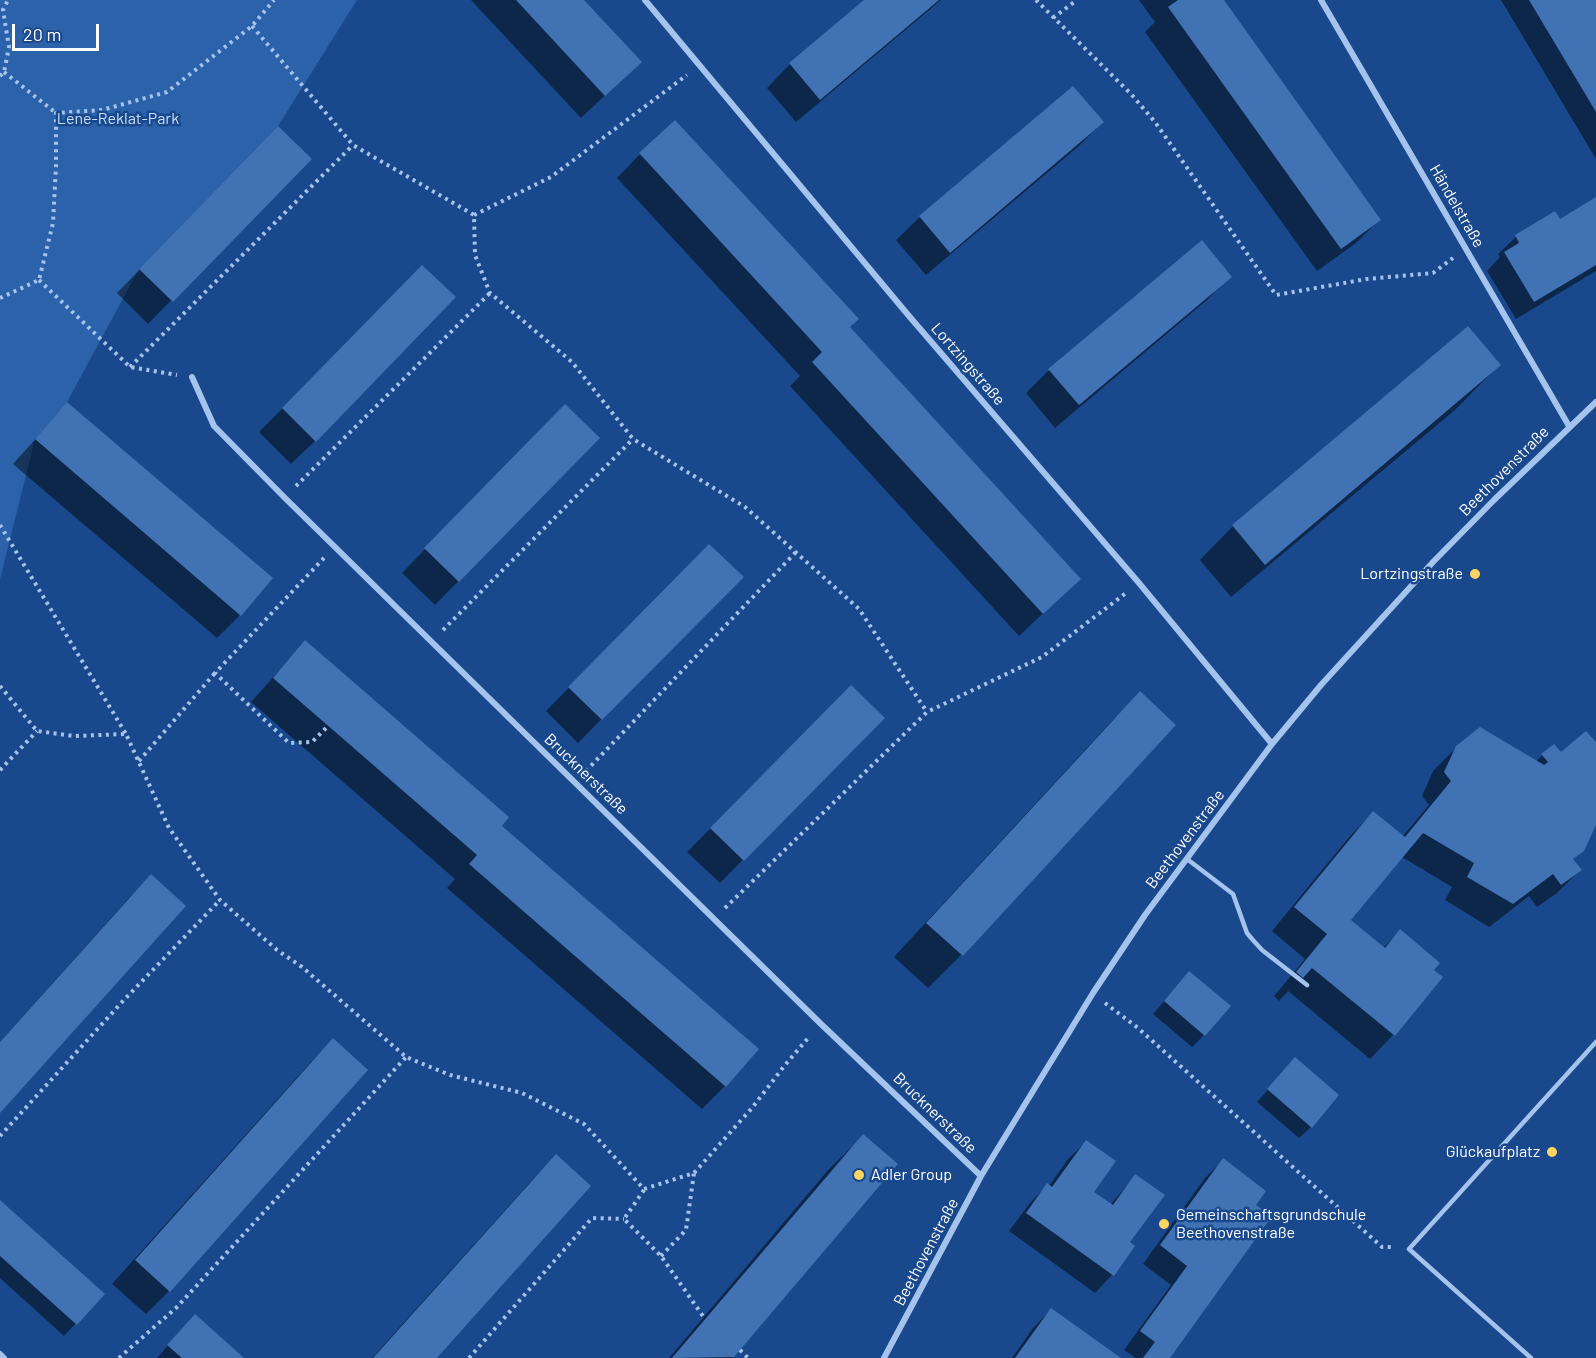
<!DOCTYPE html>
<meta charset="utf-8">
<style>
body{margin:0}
#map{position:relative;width:1596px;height:1358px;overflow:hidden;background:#19498c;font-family:Barlow,sans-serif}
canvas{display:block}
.scale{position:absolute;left:12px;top:24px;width:87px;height:27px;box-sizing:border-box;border:3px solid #fff;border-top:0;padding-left:8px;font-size:18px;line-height:21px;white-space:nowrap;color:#fff;-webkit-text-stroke:4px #19498c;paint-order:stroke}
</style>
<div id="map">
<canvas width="1596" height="1358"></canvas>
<div class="scale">20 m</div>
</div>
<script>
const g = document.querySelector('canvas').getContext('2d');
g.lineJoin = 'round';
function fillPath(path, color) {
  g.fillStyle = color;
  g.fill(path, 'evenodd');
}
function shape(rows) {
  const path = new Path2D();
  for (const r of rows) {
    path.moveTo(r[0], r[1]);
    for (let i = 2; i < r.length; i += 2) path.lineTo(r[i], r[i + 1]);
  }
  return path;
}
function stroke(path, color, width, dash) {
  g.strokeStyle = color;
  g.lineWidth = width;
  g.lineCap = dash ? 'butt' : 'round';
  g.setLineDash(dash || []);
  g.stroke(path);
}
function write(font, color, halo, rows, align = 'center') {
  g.font = font + ' Barlow,sans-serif';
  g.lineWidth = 5;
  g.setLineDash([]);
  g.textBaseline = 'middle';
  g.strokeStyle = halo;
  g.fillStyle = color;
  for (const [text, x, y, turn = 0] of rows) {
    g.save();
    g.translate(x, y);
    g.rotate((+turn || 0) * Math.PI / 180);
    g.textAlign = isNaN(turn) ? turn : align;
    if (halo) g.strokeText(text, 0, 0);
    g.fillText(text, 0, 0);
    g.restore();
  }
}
fillPath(shape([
 [0,0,357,0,278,126,139,269,67,402,35,439,0,579]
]), '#2b62aa');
fillPath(shape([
 [471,0,582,0,616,85,581,118],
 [866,0,941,0,796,122,767,88,790,64],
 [1139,0,1222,0,1379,220,1356,243,1317,271,1145,32,1155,22],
 [1501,0,1596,0,1596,159],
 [1073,88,1102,122,1079,146,926,275,896,240,920,217],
 [255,151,310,159,148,324,117,293],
 [640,154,848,328,1055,602,1019,636,790,386,800,376,617,178],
 [1596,199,1596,271,1516,319,1487,271,1500,257,1498,254,1516,237,1560,221],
 [423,267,315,441,291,464,259,432],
 [1230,276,1207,300,1055,428,1026,393,1049,370],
 [1467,328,1499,365,1455,410,1231,597,1200,560,1233,526],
 [67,404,240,615,217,638,13,464],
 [542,429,598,438,435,605,402,573],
 [709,546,741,578,578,743,546,711],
 [305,642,500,826,725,1086,702,1109,447,888,455,879,251,702],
 [851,687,883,718,720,883,687,852],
 [1140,693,1174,725,961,955,928,988,894,957,1107,726],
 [1596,744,1596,822,1582,850,1572,860,1580,870,1557,893,1537,907,1529,896,1489,927,1445,900,1452,887,1402,857,1349,920,1383,948,1400,931,1432,970,1441,978,1393,1035,1370,1059,1288,991,1279,1001,1274,996,1305,959,1272,931,1350,836,1373,813,1402,837,1429,805,1422,796,1433,771,1457,747,1536,762,1542,755,1561,754],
 [151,876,0,1110,0,1042,127,900],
 [1189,973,1204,1035,1192,1047,1153,1014],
 [333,1040,169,1291,146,1314,112,1284,310,1063],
 [1295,1059,1311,1127,1299,1138,1257,1102],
 [863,1136,896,1165,732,1358,669,1358,829,1169],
 [1086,1142,1092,1192,1110,1205,1135,1176,1128,1243,1133,1247,1112,1275,1095,1293,1009,1231,1030,1203,1047,1185,1049,1186,1068,1159],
 [556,1156,435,1358,372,1358,533,1179],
 [1223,1160,1254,1205,1169,1358,1136,1358,1124,1350,1171,1285,1143,1264,1205,1178],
 [0,1202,103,1294,64,1336,0,1278],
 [1051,1310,1118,1358,1012,1358,1033,1328],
 [183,1328,242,1358,157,1358]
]), '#0007');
fillPath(shape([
 [516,0,584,0,642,62,605,96],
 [864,0,939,0,820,100,789,63],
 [1178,0,1224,0,1381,220,1341,249,1168,7],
 [1529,0,1596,0,1596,112],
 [1073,86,1104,122,950,253,919,216],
 [675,120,859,319,850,327,1081,579,1043,614,812,362,822,352,639,153],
 [278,126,312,159,173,302,139,269],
 [1596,197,1596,265,1534,302,1504,252,1519,243,1515,235,1555,211,1560,219],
 [1202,240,1232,277,1079,405,1048,369],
 [422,265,456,297,316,442,282,408],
 [1468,326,1501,365,1265,565,1232,525],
 [67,402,273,578,241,616,35,439],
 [565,404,600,438,459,582,424,548],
 [709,544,744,577,602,720,568,687],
 [305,640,509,817,502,826,759,1049,726,1087,469,864,477,855,273,678],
 [851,685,885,718,744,861,710,828],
 [1140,691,1176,725,963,956,926,923],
 [1480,727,1544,765,1548,762,1541,754,1554,744,1561,752,1586,731,1596,742,1596,825,1584,851,1573,859,1582,870,1561,885,1553,874,1513,904,1467,877,1474,863,1423,833,1351,920,1385,948,1400,929,1440,963,1434,970,1443,977,1395,1036,1312,968,1303,978,1296,972,1327,934,1294,907,1373,811,1405,837,1451,781,1444,772,1456,746],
 [151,874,186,906,0,1113,0,1042],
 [1189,971,1231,1006,1205,1036,1164,1001],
 [333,1038,368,1070,170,1292,135,1260],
 [1295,1057,1339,1095,1312,1128,1267,1089],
 [863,1134,898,1164,734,1357,672,1358],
 [1086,1140,1116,1161,1094,1192,1113,1205,1135,1174,1165,1195,1130,1242,1135,1246,1114,1276,1026,1213,1047,1183,1052,1187],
 [556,1154,591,1186,444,1350,437,1358,373,1358],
 [1223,1158,1266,1191,1256,1205,1272,1216,1170,1358,1143,1358,1155,1342,1140,1331,1187,1266,1160,1245],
 [0,1200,105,1294,77,1325,0,1256],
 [1051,1308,1121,1358,1015,1358],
 [195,1314,244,1358,182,1358,167,1345]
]), '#4172b4');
stroke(shape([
 [1036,0,1131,94,1155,122,1276,295,1367,279,1433,273,1453,258],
 [1053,18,1077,0],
 [252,26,353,145,474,215,475,255,490,293,572,362,633,439,745,507,859,609,927,712],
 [4,72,56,113],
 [0,76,4,72,9,47,3,10,8,0],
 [474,215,551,177,687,75],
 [39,280,130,367,177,375],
 [0,298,39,280,53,223,56,166,56,113,102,110,167,92,252,26,274,0],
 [130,367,353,145],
 [296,486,490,293],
 [0,525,126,734],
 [324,558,215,673,289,743,312,742,328,726],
 [443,630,633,439],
 [0,686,37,731,74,736,126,734,169,828,220,900,277,950,302,967,406,1057,450,1075,522,1093,584,1124,644,1189,694,1173,752,1108,785,1065,809,1037],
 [139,761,215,673],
 [0,770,37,731],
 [586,771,796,552],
 [725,908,927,712,1042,657,1126,593],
 [1105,1003,1138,1028,1382,1247,1393,1247],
 [0,1136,123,1001,220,900],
 [644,1190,624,1219,661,1256,705,1319],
 [661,1256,686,1230,694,1173],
 [740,1350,748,1358],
 [119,1358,177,1307,406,1057],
 [469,1358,592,1218,624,1219]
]), '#a4c4ee', 4, [3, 4.5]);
stroke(shape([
 [1187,859,1233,894,1247,933,1252,939,1262,950,1307,985],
 [1531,1358,1409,1249,1596,1042]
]), '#a4c4ee', 4.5);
stroke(shape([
 [645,0,909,316,1139,583,1272,744],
 [1321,0,1569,426],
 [192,377,214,426,285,498,821,1024,981,1176],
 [0,1354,4,1358],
 [884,1358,981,1176,1093,993,1145,915,1272,744,1321,685,1434,561,1494,500,1596,402]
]), '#a4c4ee', 6);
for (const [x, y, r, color] of [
 [1475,574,6,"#ffd561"],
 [1552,1152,6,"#ffd561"],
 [859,1175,6,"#ffd561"],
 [1164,1224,6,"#ffd561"]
]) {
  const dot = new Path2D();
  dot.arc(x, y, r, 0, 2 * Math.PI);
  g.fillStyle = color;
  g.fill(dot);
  stroke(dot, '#19498c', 2);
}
write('16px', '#cadffa', '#19498c', [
 ["Lene-Reklat-Park",118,119]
]);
write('16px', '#fff', '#19498c', [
 ["Händelstraße",1457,206,60],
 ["Lortzingstraße",968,364,49],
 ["Beethovenstraße",1504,471,-45],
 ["Brucknerstraße",586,774,44],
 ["Beethovenstraße",1185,839,-53],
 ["Brucknerstraße",935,1113,44],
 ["Beethovenstraße",926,1252,-62]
]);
write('16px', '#fff', '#19498c', [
 ["Lortzingstraße",1463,574],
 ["Glückaufplatz",1540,1152],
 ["Adler Group",871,1175,"left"],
 ["Gemeinschaftsgrundschule",1176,1215,"left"],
 ["Beethovenstraße",1176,1233,"left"]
], 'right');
</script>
